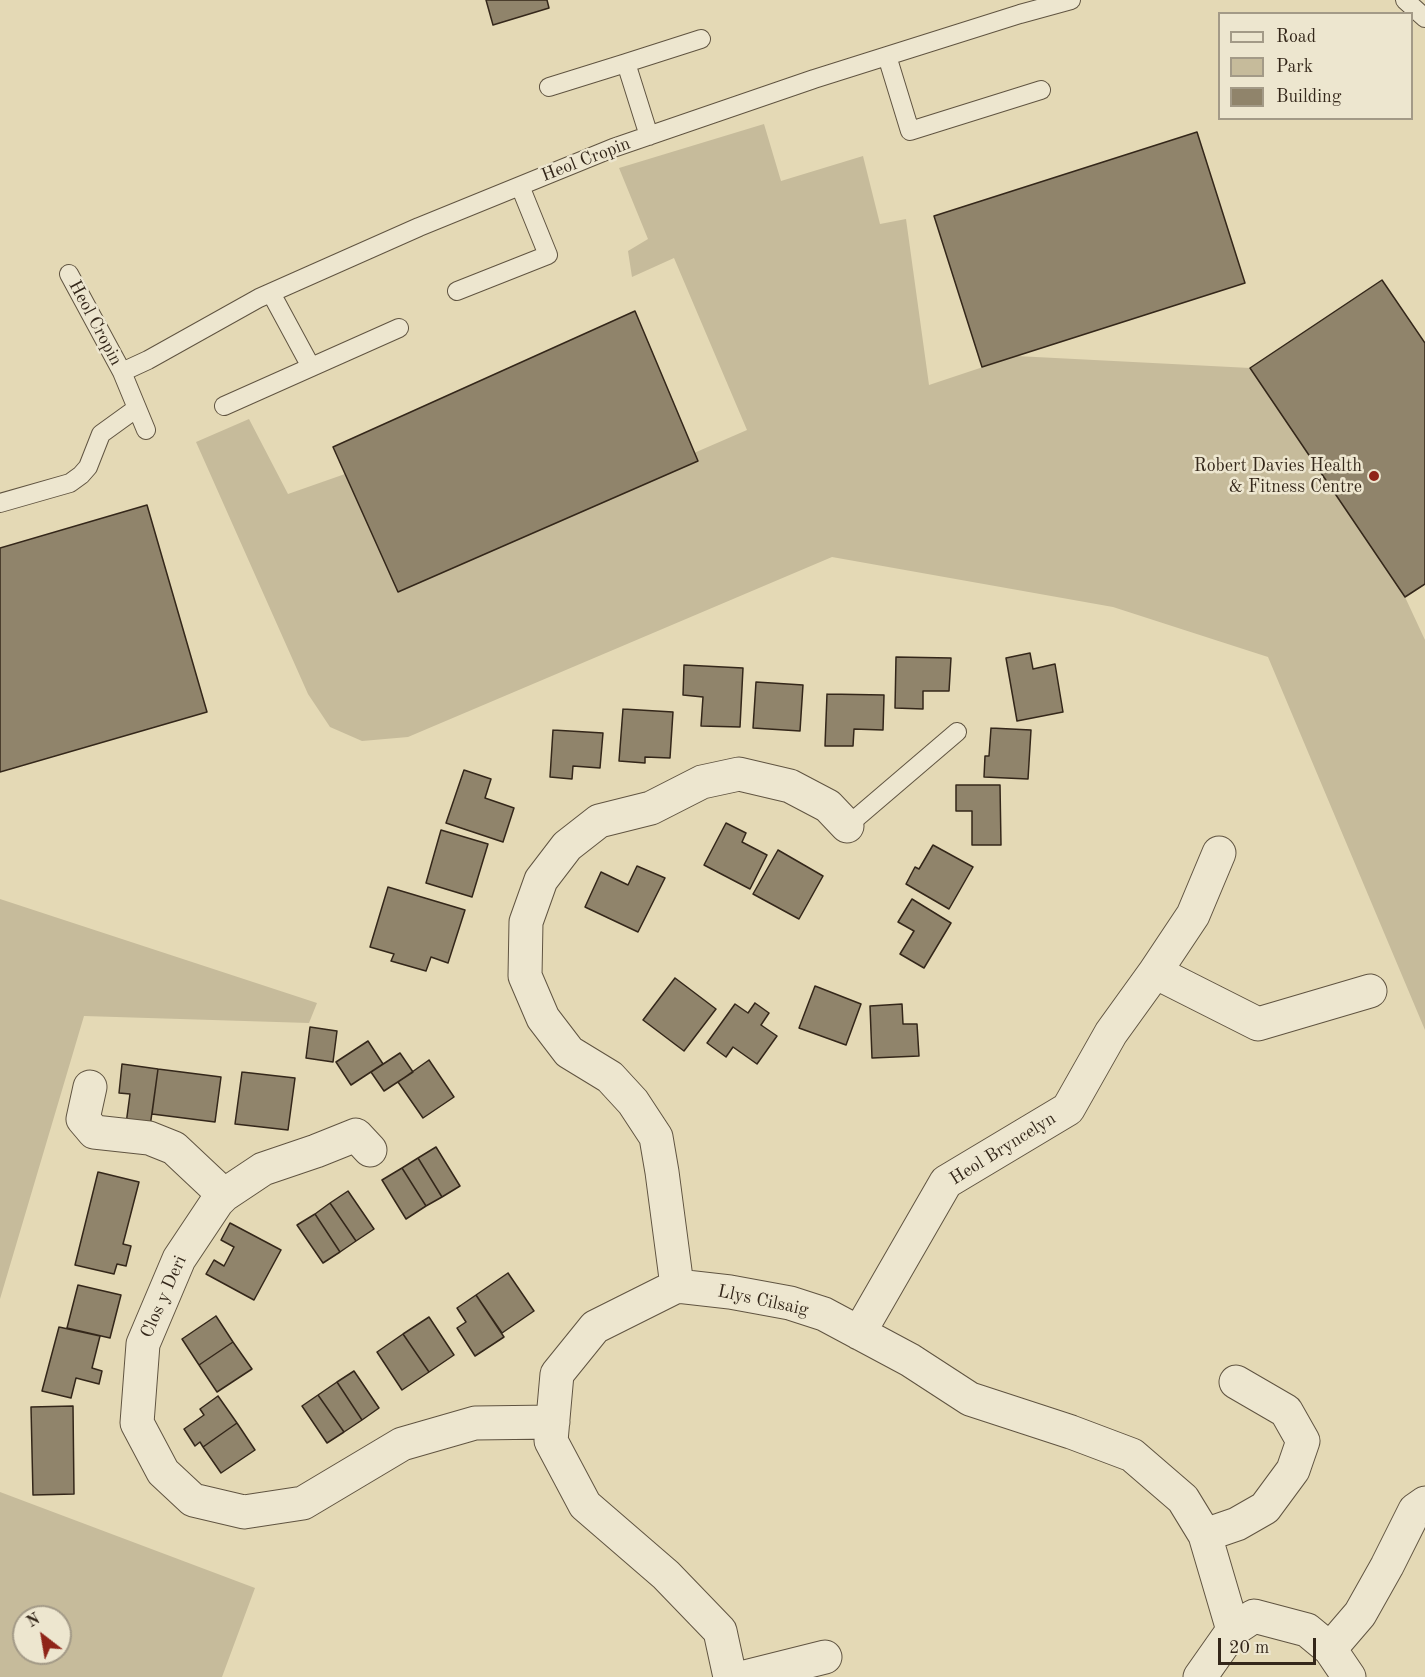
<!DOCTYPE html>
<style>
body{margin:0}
#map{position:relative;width:1425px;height:1677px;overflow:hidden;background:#e4d9b5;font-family:"Old Standard TT",serif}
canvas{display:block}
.legend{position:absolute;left:1218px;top:12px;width:195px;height:108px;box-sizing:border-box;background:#ede6cf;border:2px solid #a39a87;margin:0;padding:8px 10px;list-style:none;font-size:18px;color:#34271a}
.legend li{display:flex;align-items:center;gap:12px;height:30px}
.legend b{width:30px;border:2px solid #a39a87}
.north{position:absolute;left:12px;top:1605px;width:60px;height:60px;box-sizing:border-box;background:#ede6cf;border:2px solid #a39a87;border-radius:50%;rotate:329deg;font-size:16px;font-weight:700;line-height:24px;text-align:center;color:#34271a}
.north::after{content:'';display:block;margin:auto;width:21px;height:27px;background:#8f2418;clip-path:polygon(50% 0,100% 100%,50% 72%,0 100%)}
.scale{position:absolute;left:1218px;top:1638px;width:98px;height:27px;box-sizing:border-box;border:3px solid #34271a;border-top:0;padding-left:8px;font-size:18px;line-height:21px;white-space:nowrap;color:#34271a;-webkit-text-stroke:4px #ede6cf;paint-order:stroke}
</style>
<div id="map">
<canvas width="1425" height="1677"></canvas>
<ul class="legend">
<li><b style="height:8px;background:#ede6cf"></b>Road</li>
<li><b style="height:16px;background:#c6bb9b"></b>Park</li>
<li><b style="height:16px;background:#90846b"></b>Building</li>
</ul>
<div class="north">N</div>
<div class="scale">20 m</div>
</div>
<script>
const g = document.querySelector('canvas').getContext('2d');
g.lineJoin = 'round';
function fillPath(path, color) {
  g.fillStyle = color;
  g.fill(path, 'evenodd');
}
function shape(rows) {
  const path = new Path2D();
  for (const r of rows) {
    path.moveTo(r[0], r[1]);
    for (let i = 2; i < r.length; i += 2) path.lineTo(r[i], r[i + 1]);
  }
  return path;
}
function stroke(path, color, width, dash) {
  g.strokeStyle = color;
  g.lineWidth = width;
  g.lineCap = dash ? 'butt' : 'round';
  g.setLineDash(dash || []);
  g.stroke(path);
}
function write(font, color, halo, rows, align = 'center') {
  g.font = font + ' "Old Standard TT",serif';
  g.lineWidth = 5;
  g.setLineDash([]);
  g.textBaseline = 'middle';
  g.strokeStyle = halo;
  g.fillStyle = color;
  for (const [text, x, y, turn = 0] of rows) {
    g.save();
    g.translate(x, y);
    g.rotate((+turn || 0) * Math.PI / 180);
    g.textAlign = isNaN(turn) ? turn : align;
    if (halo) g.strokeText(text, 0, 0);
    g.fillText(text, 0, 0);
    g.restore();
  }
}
fillPath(shape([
 [764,124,781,181,863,156,880,224,906,219,929,385,1016,356,1250,368,1405,597,1425,640,1425,1030,1268,657,1113,607,832,557,408,737,362,741,330,727,308,694,196,442,249,419,288,494,345,474,398,592,697,461,694,453,747,430,674,258,632,277,628,251,648,239,619,168],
 [0,899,317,1003,309,1023,84,1016,0,1299],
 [0,1492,255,1588,222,1677,0,1677],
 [24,1617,60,1617,60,1653,24,1653]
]), '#c6bb9b');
const building = shape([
 [486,0,547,0,549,8,493,25,486,0],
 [1197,132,1245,283,982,367,934,216,1197,132],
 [1382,280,1425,343,1425,584,1405,597,1250,368,1382,280],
 [635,311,698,461,398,592,333,447,635,311],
 [147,505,207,712,0,772,0,548,147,505],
 [1030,653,1033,669,1055,664,1063,712,1017,721,1006,658,1030,653],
 [896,657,951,658,949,691,923,691,923,709,895,708,896,657],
 [684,665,743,668,740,727,701,726,703,697,683,695,684,665],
 [756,682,803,685,800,731,753,728,756,682],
 [827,694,884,695,883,730,854,729,853,746,825,746,827,694],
 [623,709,673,712,670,758,645,757,645,763,619,761,623,709],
 [991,728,1031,730,1028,779,984,777,985,756,989,756,991,728],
 [553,730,603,733,600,768,573,766,572,779,550,777,553,730],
 [464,770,491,779,485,798,514,808,503,842,446,823,464,770],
 [956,785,1000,785,1001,845,972,845,972,811,956,811,956,785],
 [726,823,746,833,742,842,767,855,750,889,704,865,726,823],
 [441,830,488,844,472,897,426,883,441,830],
 [933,845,973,867,949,909,906,884,915,867,919,869,933,845],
 [778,850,823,876,799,919,753,894,778,850],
 [637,866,665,878,638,932,585,907,601,872,628,885,637,866],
 [388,887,465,910,448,963,431,957,426,971,391,961,394,954,370,947,388,887],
 [912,899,951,923,924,968,900,954,914,931,898,922,912,899],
 [675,978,716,1009,684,1051,643,1020,675,978],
 [815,986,861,1004,846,1045,799,1028,815,986],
 [755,1003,769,1013,761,1025,777,1036,757,1064,733,1047,726,1057,707,1043,735,1004,748,1013,755,1003],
 [902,1004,903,1024,917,1024,919,1056,872,1058,870,1006,902,1004],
 [310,1027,337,1031,333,1062,306,1058,310,1027],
 [368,1041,383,1064,351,1085,336,1062,368,1041],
 [400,1053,413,1072,384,1091,371,1072,400,1053],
 [429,1060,454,1097,423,1118,398,1082,429,1060],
 [122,1064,158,1069,150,1127,126,1124,130,1094,119,1093,122,1064],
 [158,1069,221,1077,215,1122,152,1114,158,1069],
 [242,1072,295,1078,288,1130,235,1124,242,1072],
 [436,1147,460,1186,442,1197,418,1158,436,1147],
 [418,1158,442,1197,426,1206,402,1168,418,1158],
 [402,1168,426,1206,406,1219,382,1180,402,1168],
 [98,1172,139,1182,123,1244,131,1246,126,1266,117,1264,114,1274,75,1265,98,1172],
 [348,1191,374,1229,356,1241,330,1203,348,1191],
 [330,1203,356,1241,340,1252,315,1214,330,1203],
 [315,1214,340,1252,323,1263,297,1225,315,1214],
 [230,1223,281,1250,254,1300,206,1274,214,1260,224,1266,234,1247,221,1240,230,1223],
 [508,1273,534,1311,502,1333,476,1295,508,1273],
 [78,1285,121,1295,110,1338,67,1328,78,1285],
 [476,1295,504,1337,475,1356,457,1328,466,1322,457,1308,476,1295],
 [216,1316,233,1342,199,1365,182,1339,216,1316],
 [429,1317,454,1355,429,1372,403,1334,429,1317],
 [59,1327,100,1336,92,1368,102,1371,99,1384,76,1378,71,1398,42,1391,59,1327],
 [403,1334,429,1372,402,1390,377,1352,403,1334],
 [233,1342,252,1369,217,1392,199,1365,233,1342],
 [354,1371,379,1408,362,1420,337,1382,354,1371],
 [337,1382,362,1420,344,1432,318,1395,337,1382],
 [318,1395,344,1432,327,1443,302,1406,318,1395],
 [218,1396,237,1423,203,1447,200,1442,195,1446,184,1429,204,1415,200,1409,218,1396],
 [73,1406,74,1494,33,1495,31,1407,73,1406],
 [237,1423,255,1450,221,1473,203,1447,237,1423]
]);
fillPath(building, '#90846b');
stroke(building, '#34271a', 1.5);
const service = shape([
 [1405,0,1425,18],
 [887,56,910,131,1041,90],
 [626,63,701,39],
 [549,87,626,63,649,136],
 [69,274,122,372,146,430],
 [457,291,548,255,520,186],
 [271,293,311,367],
 [122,372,148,360,259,298,419,227,613,148,814,79,1020,14,1071,0],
 [224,406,399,328],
 [0,503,70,483,81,475,88,467,101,434,137,408],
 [847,826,957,732]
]);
const minor = shape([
 [1155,972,1193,915,1219,853],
 [90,1087,83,1119,94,1132,149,1138,174,1148,224,1195],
 [370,1150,356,1135,316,1151,263,1169,224,1195,217,1202,179,1259,143,1344,137,1423,163,1472,193,1500,244,1512,303,1503,402,1444,475,1423,553,1422],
 [677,1286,662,1172,656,1137,633,1102,610,1077,569,1052,543,1018,525,976,526,922,541,880,567,846,599,821,651,808,702,782,739,774,790,786,828,806,847,826],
 [859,1333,946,1182,1068,1109,1111,1033,1155,972,1258,1024,1370,991],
 [1205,1535,1237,1524,1265,1508,1293,1470,1303,1441,1286,1411,1236,1382],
 [1330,1649,1349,1677],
 [730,1677,720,1631,666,1575,585,1505,551,1441,557,1374,595,1327,677,1286,730,1292,790,1303,824,1314,910,1360,970,1399,1071,1432,1132,1455,1183,1499,1205,1535,1233,1630],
 [745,1677,825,1657],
 [1200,1677,1233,1630,1254,1616,1307,1630,1330,1649,1360,1614,1387,1566,1415,1510,1425,1503]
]);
stroke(service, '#605441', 20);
stroke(minor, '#605441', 35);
stroke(service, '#ede6cf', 18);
stroke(minor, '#ede6cf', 33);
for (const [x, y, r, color] of [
 [1374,476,6,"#8f2418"]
]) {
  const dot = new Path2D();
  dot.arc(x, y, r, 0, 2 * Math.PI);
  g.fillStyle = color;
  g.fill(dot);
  stroke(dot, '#ede6cf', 2);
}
write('18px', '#34271a', '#ede6cf', [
 ["Heol Cropin",586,160,-21],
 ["Heol Cropin",95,323,62],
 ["Heol Bryncelyn",1003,1149,-32],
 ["Clos y Deri",164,1297,-66],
 ["Llys Cilsaig",763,1301,12]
]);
write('18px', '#34271a', '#ede6cf', [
 ["Robert Davies Health",1362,466],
 ["& Fitness Centre",1362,487]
], 'right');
</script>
